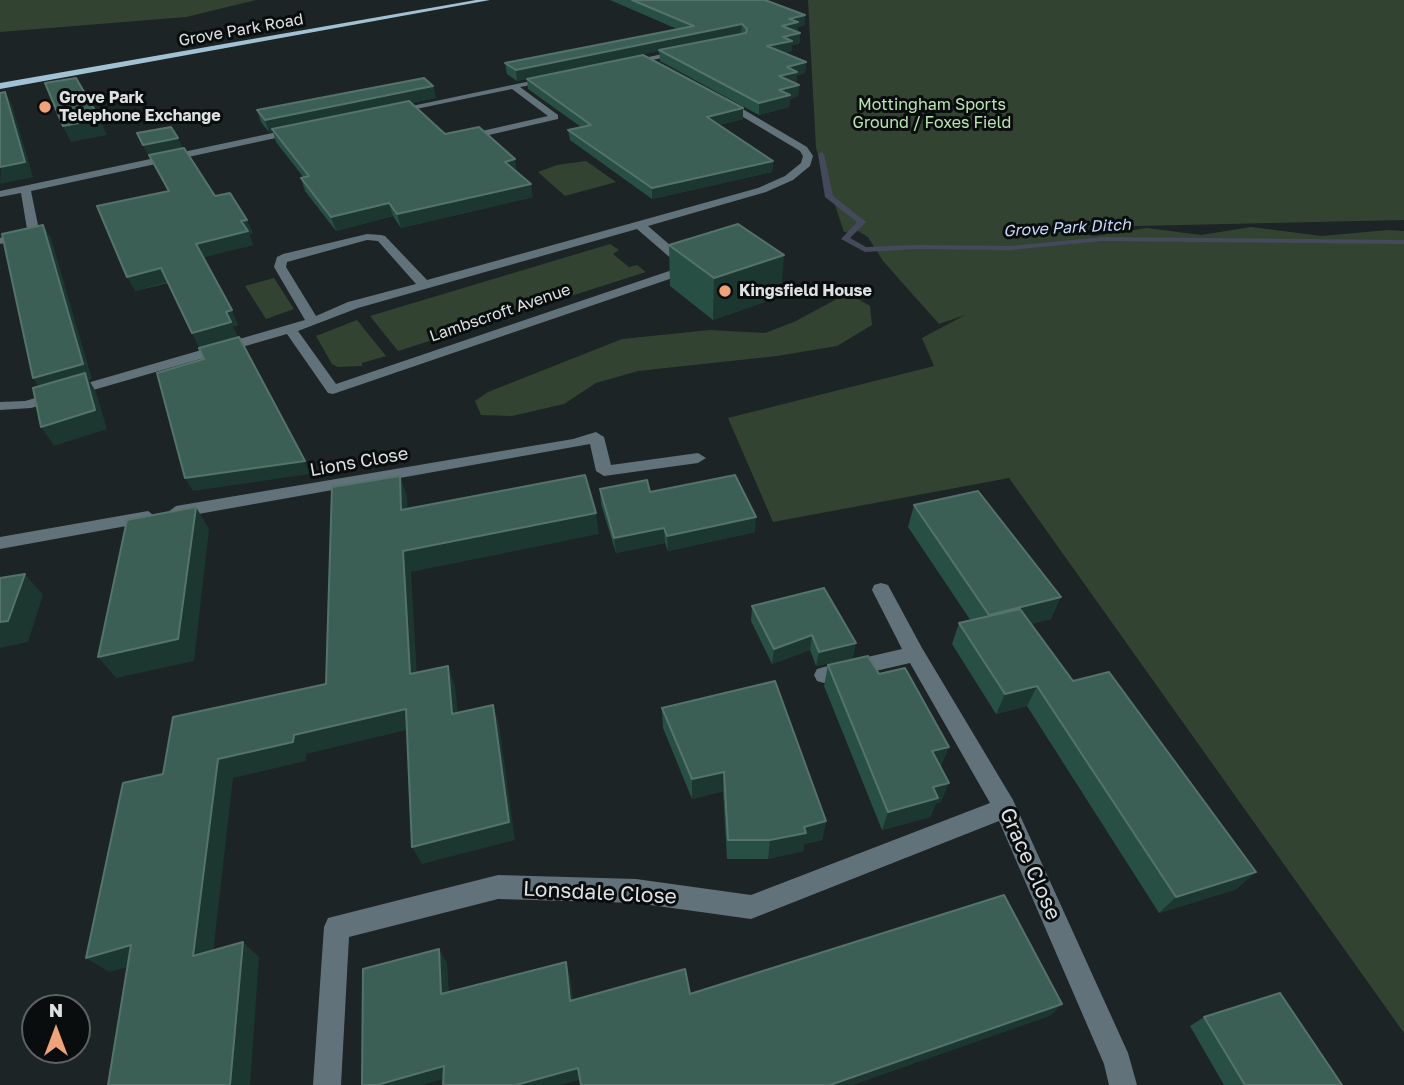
<!DOCTYPE html>
<style>
body{margin:0}
#map{position:relative;width:1404px;height:1085px;overflow:hidden;background:#1d2425;font-family:"Golos Text",sans-serif}
canvas{display:block}
.north{position:absolute;left:21px;top:994px;width:70px;height:70px;box-sizing:border-box;background:#0a0d0d;border:2px solid #5e6262;border-radius:50%;rotate:0deg;font-size:19px;font-weight:700;line-height:28px;text-align:center;color:#dde1e2}
.north::after{content:'';display:block;margin:auto;width:24px;height:32px;background:#f0a378;clip-path:polygon(50% 0,100% 100%,50% 72%,0 100%)}
</style>
<div id="map">
<canvas width="1404" height="1085"></canvas>
<div class="north">N</div>
</div>
<script>
const g = document.querySelector('canvas').getContext('2d');
g.lineJoin = 'round';
function fillPath(path, color) {
  g.fillStyle = color;
  g.fill(path, 'evenodd');
}
function shape(rows) {
  const path = new Path2D();
  for (const r of rows) {
    path.moveTo(r[0], r[1]);
    for (let i = 2; i < r.length; i += 2) path.lineTo(r[i], r[i + 1]);
  }
  return path;
}
function stroke(path, color, width, dash) {
  g.strokeStyle = color;
  g.lineWidth = width;
  g.lineCap = dash ? 'butt' : 'round';
  g.setLineDash(dash || []);
  g.stroke(path);
}
function write(font, color, halo, rows, align = 'center') {
  g.font = font + ' "Golos Text",sans-serif';
  g.lineWidth = 6;
  g.setLineDash([]);
  g.textBaseline = 'middle';
  g.strokeStyle = halo;
  g.fillStyle = color;
  for (const [text, x, y, turn = 0] of rows) {
    g.save();
    g.translate(x, y);
    g.rotate((+turn || 0) * Math.PI / 180);
    g.textAlign = isNaN(turn) ? turn : align;
    if (halo) g.strokeText(text, 0, 0);
    g.fillText(text, 0, 0);
    g.restore();
  }
}
fillPath(shape([
 [0,0,256,0,186,17,0,32],
 [808,0,1404,0,1404,220,1047,228,1094,236,1147,228,1201,235,1251,227,1322,236,1388,230,1404,231,1404,1033,1009,478,773,522,728,418,934,366,922,338,965,315,939,324,883,261,868,237,858,231,844,232,816,148],
 [586,161,616,182,565,196,538,172,557,165],
 [610,244,619,250,613,254,629,267,637,265,646,272,398,351,370,316],
 [274,278,294,309,266,319,245,286],
 [848,293,870,306,872,325,837,346,777,356,638,371,596,383,564,404,512,416,481,415,475,401,488,392,622,339,710,330,765,333,794,322],
 [357,320,386,356,362,363,362,366,338,367,332,364,316,336]
]), '#334331');
fillPath(shape([
 [821,152,824,154,833,196,866,222,850,238,866,247,915,245,1011,246,1102,237,1404,240,1404,244,1102,241,1011,250,915,249,865,252,841,239,857,222,825,197,818,154,821,152]
]), '#444a5c');
fillPath(shape([
 [680,50,683,54,626,65,622,63,680,50],
 [550,77,553,81,520,87,558,115,558,119,463,141,460,140,460,136,548,116,512,89,392,114,388,111,550,77],
 [718,98,724,98,807,147,813,156,810,166,793,180,766,192,648,226,693,265,693,271,333,394,328,393,287,334,31,408,0,410,0,402,25,401,305,320,274,267,277,257,283,254,367,234,381,235,385,236,427,280,758,188,785,176,801,163,803,156,800,151,718,102,718,98],
 [637,229,681,267,336,384,298,331,358,308,637,229],
 [367,240,378,241,416,284,348,302,316,316,286,267,287,262,367,240],
 [296,128,299,129,299,133,31,191,39,230,31,236,0,244,0,238,27,229,21,193,0,197,0,191,296,128],
 [596,432,604,437,611,465,698,453,706,458,698,463,604,476,596,471,590,444,176,518,168,512,176,506,573,439,596,432],
 [148,511,156,517,154,521,0,549,0,537,148,511],
 [881,583,888,585,922,648,1013,800,1128,1053,1137,1085,1109,1085,1104,1064,999,821,751,919,636,903,498,899,349,937,341,1085,313,1085,324,927,328,918,498,875,636,879,751,895,990,803,910,663,824,683,817,681,814,675,817,669,824,667,902,649,872,590,874,585,881,583]
]), '#62727b');
fillPath(shape([
 [476,0,490,0,0,89,0,83,476,0]
]), '#a1c2d4');
fillPath(shape([
 [610,0,765,0,805,25,798,27,797,32,800,43,792,45,792,51,784,53,806,62,805,73,797,75,796,83,795,83,799,85,798,96,790,99,789,107,759,115,660,61,659,51,517,81,507,74,505,63,677,29],
 [527,79,743,108,743,119,719,125,773,161,772,172,652,199,570,140,568,130,581,127,528,89],
 [433,86,436,98,411,103,445,134,517,172,533,197,401,228,393,216,336,231,305,191,301,178,304,178,276,142,273,132,269,132,261,122,257,110],
 [137,133,178,138,182,148,215,196,253,233,249,234,253,245,203,257,238,325,233,326,168,283,135,291,168,191],
 [669,245,781,296,713,320,670,286],
 [600,489,650,492,755,532,668,551,665,543,616,553,601,504],
 [914,505,1051,619,1031,624,1073,681,1237,889,1159,913,1027,706,996,714,952,644,959,623,971,621,908,527],
 [824,588,853,658,816,666,810,650,772,664,751,621,752,606],
 [828,665,879,674,941,767,940,767,941,802,936,803,930,817,882,830,824,686],
 [662,708,826,821,822,840,804,844,803,851,768,859,727,859,723,791,692,799,663,728],
 [1204,1017,1342,1085,1224,1085,1190,1026]
]), '#284f44');
fillPath(shape([
 [805,15,805,25,798,27,797,32,782,26,789,19],
 [742,24,741,34,517,81,516,70],
 [800,33,800,43,792,45,792,51,767,57,767,46,783,37],
 [806,62,805,73,797,75,796,83,778,87,779,76,787,67],
 [799,85,798,96,790,99,789,107,759,115,759,103,779,90],
 [433,86,436,98,274,131,272,129,273,132,269,132,265,120],
 [5,92,12,105,33,177,0,184],
 [743,108,743,119,707,128,707,117],
 [100,119,107,135,71,142,63,126],
 [178,138,183,150,149,157,143,145],
 [515,159,517,172,505,162],
 [773,161,772,172,652,199,652,188],
 [531,184,533,197,401,228,397,214],
 [389,203,393,216,336,231,331,217],
 [247,220,253,233,249,234,253,245,202,258,196,244,241,221],
 [43,225,51,238,92,379,89,380,96,392,107,429,54,446,41,427,43,393,33,378],
 [784,255,781,296,713,320,714,278],
 [161,268,168,282,135,291,127,277],
 [232,310,238,325,233,326,238,337,199,348,192,333,226,312],
 [305,461,310,474,193,491,185,478],
 [400,476,407,496,409,531,401,510],
 [196,507,209,529,194,661,116,678,98,657],
 [596,513,599,534,411,572,418,694,410,674,403,551],
 [756,517,755,532,668,551,667,536],
 [664,528,665,543,616,553,614,538],
 [25,574,43,595,28,642,0,648,0,622],
 [1061,597,1051,619,981,636,989,615],
 [812,635,810,650,772,664,774,649],
 [856,643,853,658,816,666,819,652],
 [448,666,455,686,460,733,452,714],
 [1037,686,1027,706,996,714,1005,694],
 [493,705,499,724,515,840,422,864,412,847],
 [406,709,415,728,306,754,306,761,233,778,211,971,193,956,218,759,294,735],
 [949,747,941,767,925,771,932,751],
 [724,772,723,791,692,799,692,779],
 [949,783,941,802,936,803,930,817,882,830,888,812,933,787],
 [826,821,822,840,804,844,803,851,768,859,770,840,804,827],
 [1256,872,1237,889,1159,913,1176,897],
 [243,942,259,957,250,1085,230,1085],
 [131,945,152,961,109,972,86,958],
 [439,949,447,963,450,1007,441,994],
 [566,962,570,976,575,1014,570,1001],
 [1062,1004,1050,1016,853,1085,830,1085],
 [444,1066,453,1076,423,1085,377,1085],
 [578,1068,583,1079,560,1085,516,1085]
]), '#1b3730');
const building = shape([
 [632,0,765,0,805,15,789,19,798,22,782,26,800,33,783,37,792,41,767,46,806,62,787,67,797,72,779,76,799,85,779,90,790,95,759,103,659,50,746,33,747,29,742,24,516,70,505,63,694,26,632,0],
 [643,55,743,108,707,117,773,161,652,188,568,130,591,125,527,79,643,55],
 [76,78,100,119,63,126,45,83,76,78],
 [424,78,433,86,265,120,257,110,424,78],
 [5,92,25,162,0,167,0,93,5,92],
 [409,101,445,134,479,127,515,159,505,162,531,184,397,214,389,203,331,217,301,178,309,176,272,129,409,101],
 [171,127,178,138,143,145,137,133,171,127],
 [184,148,215,196,230,193,247,220,241,221,248,231,196,244,232,310,226,312,231,322,192,333,161,268,127,277,97,206,169,191,149,155,184,148],
 [738,224,784,255,714,278,669,245,738,224],
 [43,225,83,364,33,378,2,234,43,225],
 [239,337,305,461,185,478,157,373,204,359,199,348,239,337],
 [85,373,95,410,41,427,33,388,85,373],
 [585,475,596,513,403,551,410,674,448,666,452,714,493,705,509,822,412,847,406,709,294,735,293,742,218,759,193,956,243,942,230,1085,108,1085,131,945,86,958,123,783,163,774,173,717,326,684,332,487,400,476,401,510,585,475],
 [735,475,756,517,667,536,664,528,614,538,600,489,647,480,650,492,735,475],
 [978,491,1061,597,989,615,914,505,978,491],
 [196,507,178,639,98,657,127,520,196,507],
 [25,574,8,621,0,622,0,578,25,574],
 [824,588,856,643,819,652,812,635,774,649,752,606,824,588],
 [1020,609,1073,681,1109,672,1256,872,1176,897,1037,686,1005,694,959,623,1020,609],
 [868,656,879,674,905,668,949,747,932,751,949,783,933,787,938,798,888,812,828,665,868,656],
 [775,681,826,821,804,827,806,833,770,840,728,840,724,772,692,779,662,708,775,681],
 [1004,895,1062,1004,830,1085,581,1085,578,1068,516,1085,443,1085,444,1066,377,1085,362,1085,363,969,439,949,441,994,566,962,570,1001,685,969,690,994,1004,895],
 [1280,993,1342,1085,1245,1085,1204,1017,1280,993]
]);
fillPath(building, '#3b5f55');
stroke(building, '#54736b', 2);
for (const [x, y, r, color] of [
 [45,107,7,"#f0a378"],
 [725,291,7,"#f0a378"]
]) {
  const dot = new Path2D();
  dot.arc(x, y, r, 0, 2 * Math.PI);
  g.fillStyle = color;
  g.fill(dot);
  stroke(dot, '#0a0d0d', 2.5);
}
write('16px', '#dde1e2', '#0a0d0d', [
 ["Grove Park Road",241,30,-10],
 ["Lambscroft Avenue",500,313,-19]
]);
write('bold 16px', '#dde1e2', '#0a0d0d', [
 ["Grove Park",59,98],
 ["Telephone Exchange",59,116],
 ["Kingsfield House",739,291]
], 'left');
write('16px', '#bae5b3', '#0a0d0d', [
 ["Mottingham Sports",932,105],
 ["Ground / Foxes Field",932,123]
]);
write('italic 16px', '#c7d9f9', '#0a0d0d', [
 ["Grove Park Ditch",1067,228,-3]
]);
write('18px', '#dde1e2', '#0a0d0d', [
 ["Lions Close",359,462,-10]
]);
write('21px', '#dde1e2', '#0a0d0d', [
 ["Grace Close",1030,864,66],
 ["Lonsdale Close",600,893,3]
]);
</script>
